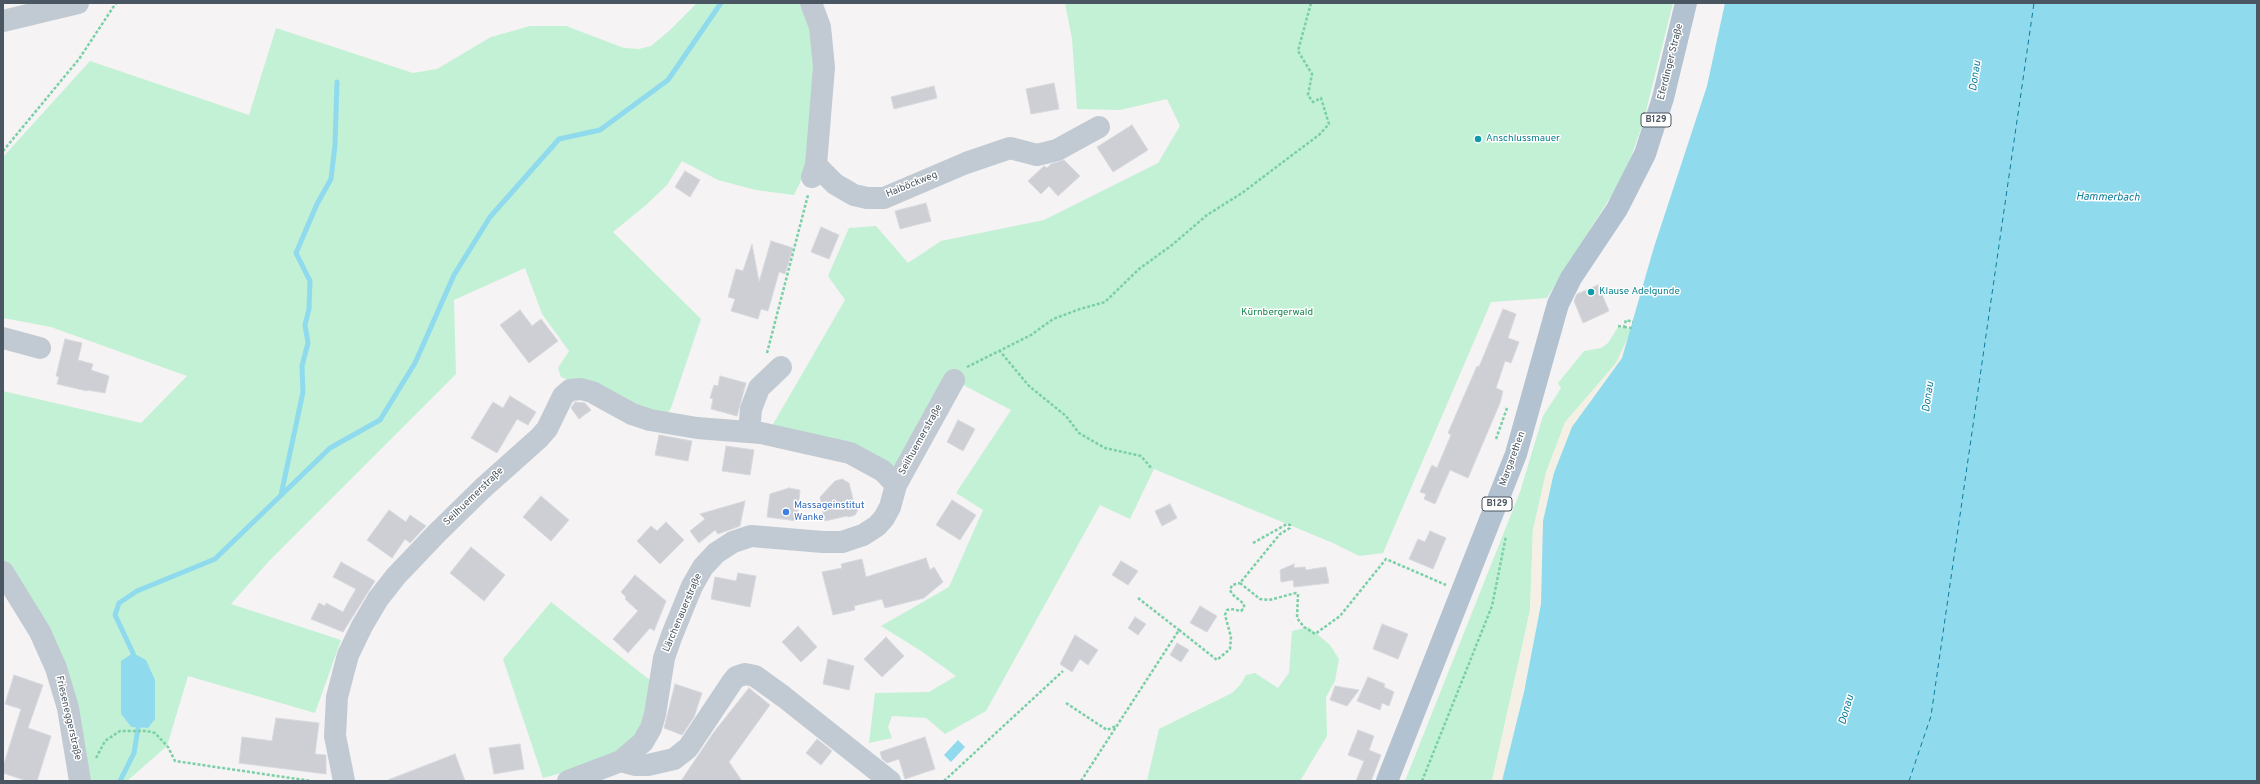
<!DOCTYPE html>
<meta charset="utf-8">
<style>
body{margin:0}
#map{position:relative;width:2260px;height:784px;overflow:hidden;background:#f5f3f3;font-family:Overpass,sans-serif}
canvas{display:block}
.frame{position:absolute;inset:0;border:4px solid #4a5661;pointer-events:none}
</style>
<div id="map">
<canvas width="2260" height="784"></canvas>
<div class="frame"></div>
</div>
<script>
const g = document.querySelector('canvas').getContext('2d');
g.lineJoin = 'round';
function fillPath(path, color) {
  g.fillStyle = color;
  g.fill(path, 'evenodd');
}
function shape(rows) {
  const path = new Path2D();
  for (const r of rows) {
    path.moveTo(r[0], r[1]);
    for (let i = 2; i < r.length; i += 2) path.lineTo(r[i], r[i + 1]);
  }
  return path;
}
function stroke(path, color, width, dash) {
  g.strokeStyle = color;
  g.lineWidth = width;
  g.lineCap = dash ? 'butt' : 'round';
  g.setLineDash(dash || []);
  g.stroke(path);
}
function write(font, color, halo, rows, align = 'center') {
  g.font = font + ' Overpass,sans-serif';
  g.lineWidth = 3;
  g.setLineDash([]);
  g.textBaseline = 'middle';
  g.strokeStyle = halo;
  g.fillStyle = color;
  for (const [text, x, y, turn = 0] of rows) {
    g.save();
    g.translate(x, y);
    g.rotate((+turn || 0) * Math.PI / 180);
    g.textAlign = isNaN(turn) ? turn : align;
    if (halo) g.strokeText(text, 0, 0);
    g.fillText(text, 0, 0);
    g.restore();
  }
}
fillPath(shape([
 [697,3,808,3,816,24,810,162,794,195,756,190,718,180,682,161,667,185,646,205,613,232,701,319,671,408,664,418,561,377,558,368,569,351,542,314,525,268,454,300,456,374,269,561,231,604,341,640,315,713,188,676,167,746,127,781,86,781,82,745,3,561,3,391,141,423,187,376,51,327,3,318,3,157,90,61,249,115,276,28,413,73,437,69,491,37,530,26,566,26,624,48,639,49,651,46,669,31],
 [121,714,148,728,131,727],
 [1065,3,1673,3,1643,123,1630,160,1616,188,1547,298,1491,302,1383,553,1359,556,1333,543,1154,469,1130,519,1100,505,986,711,945,734,926,718,892,716,888,727,892,738,869,743,875,693,929,692,956,676,921,651,881,626,949,587,983,510,956,493,1011,410,948,377,897,469,772,426,845,300,828,276,849,228,876,226,908,263,941,241,1044,220,1158,163,1180,126,1167,99,1120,110,1077,109,1072,39],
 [1618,327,1632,329,1616,363,1598,385,1533,529,1530,611,1492,781,1405,781,1520,492,1543,416,1561,388,1558,383,1584,351,1601,348,1608,343],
 [551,602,651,681,640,735,610,760,543,778,503,659],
 [1309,627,1330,645,1339,659,1335,681,1326,697,1327,736,1300,781,1147,781,1159,729,1232,693,1241,684,1246,675,1255,673,1278,688,1289,673,1292,631]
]), '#c3f1d5');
fillPath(shape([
 [1632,329,1622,358,1572,427,1554,473,1543,521,1541,604,1524,692,1502,781,1492,781,1530,611,1533,529,1546,472,1565,422,1616,363]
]), '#f5f0e5');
fillPath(shape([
 [1725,3,2257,3,2257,781,1502,781,1524,692,1541,604,1543,521,1554,473,1572,427,1622,358,1654,247,1707,86],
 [133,653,146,660,155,680,155,719,148,728,131,727,121,714,121,661],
 [958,740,965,747,951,762,944,755]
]), '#90daee');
stroke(shape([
 [281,495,303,392,302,366,308,343,305,325,309,309,310,281,296,253,317,204,331,179,335,145,337,82],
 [134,659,133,653,115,615,119,603,137,591,215,559,330,448,380,420,415,363,454,275,490,217,559,139,600,130,668,80,721,3],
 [120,781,134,753,139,722]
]), '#90daee', 5);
stroke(shape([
 [1909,781,1931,716,2034,3]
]), '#0c7c9b', 1, [5, 4]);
const building = shape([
 [1054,83,1059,109,1031,114,1026,89,1054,83],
 [934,86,937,98,894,109,891,97,934,86],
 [1132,125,1148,150,1113,172,1097,147,1132,125],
 [1064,160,1080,176,1058,196,1049,186,1041,194,1028,181,1044,166,1047,168,1051,164,1064,160],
 [685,171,700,180,690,197,675,187,685,171],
 [926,203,931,221,900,229,895,211,926,203],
 [821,227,839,235,829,259,811,252,821,227],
 [771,241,793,248,785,274,779,272,768,311,761,309,758,319,731,311,735,299,728,297,736,269,743,271,752,244,759,282,771,241],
 [1598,285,1609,311,1583,323,1574,301,1577,294,1598,285],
 [1503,309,1516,314,1508,338,1519,342,1511,363,1505,361,1496,388,1503,391,1500,403,1468,478,1450,470,1435,504,1424,499,1426,494,1420,492,1432,465,1437,468,1451,435,1448,433,1477,366,1479,367,1503,309],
 [520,310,532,326,541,319,558,341,529,363,500,325,520,310],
 [65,339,82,343,78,360,93,364,91,370,109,376,105,393,87,390,87,391,57,384,59,377,56,376,65,339],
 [720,376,746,383,737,416,711,409,713,399,710,398,714,385,718,386,720,376],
 [510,396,536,412,528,425,517,419,497,453,471,438,493,402,503,408,510,396],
 [575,402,585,403,591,410,579,419,571,408,575,402],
 [958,420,975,429,963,451,947,442,958,420],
 [659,435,692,441,688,461,655,455,659,435],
 [726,446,754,450,750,475,722,471,726,446],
 [842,479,849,483,854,503,858,510,855,515,849,517,847,516,825,521,820,497,835,481,842,479],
 [789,488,800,490,797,521,767,517,770,494,789,488],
 [541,496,569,520,551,541,523,517,541,496],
 [952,500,976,515,960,540,936,525,952,500],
 [745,501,740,526,718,534,715,530,699,543,690,531,705,519,700,514,745,501],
 [1170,504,1177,518,1162,526,1155,511,1170,504],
 [389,510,406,522,410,515,426,526,410,543,405,539,392,558,367,540,389,510],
 [666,522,684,540,660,564,637,541,651,526,657,531,666,522],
 [1430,531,1446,538,1433,569,1409,559,1418,539,1425,542,1430,531],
 [471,547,505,575,484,601,450,573,471,547],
 [926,558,930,570,934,567,943,582,924,598,885,608,882,599,854,606,855,610,833,615,822,572,842,568,841,564,862,559,866,577,926,558],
 [1121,561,1138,571,1128,585,1112,575,1121,561],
 [341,562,375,581,343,632,311,619,319,603,325,606,326,603,343,612,349,601,356,589,333,577,341,562],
 [1294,564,1294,568,1305,567,1306,570,1326,567,1329,583,1294,587,1293,580,1281,582,1280,570,1294,564],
 [738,573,756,576,750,607,711,599,715,577,736,581,738,573],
 [635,575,666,601,654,631,650,628,628,653,613,639,638,611,625,599,626,597,621,592,635,575],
 [1200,606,1217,616,1207,632,1190,623,1200,606],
 [1135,617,1146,624,1138,635,1128,628,1135,617],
 [1382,624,1408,634,1398,659,1373,649,1382,624],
 [798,626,817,647,801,662,782,642,798,626],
 [1075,635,1098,650,1088,665,1080,659,1072,672,1060,664,1075,635],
 [886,637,904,656,882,677,864,659,886,637],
 [1177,643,1189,650,1181,662,1170,655,1177,643],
 [828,659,854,666,849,690,823,684,828,659],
 [14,675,43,685,28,728,51,736,37,781,27,781,3,773,3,767,21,709,5,704,14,675],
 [1368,677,1385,684,1384,687,1394,692,1389,706,1382,703,1380,710,1357,701,1368,677],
 [675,684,702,693,694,717,682,735,664,728,675,684],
 [1335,686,1359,690,1347,706,1330,700,1335,686],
 [749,688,770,705,729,762,742,781,681,781,714,732,749,688],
 [276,718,319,723,315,754,326,755,326,774,239,763,242,737,272,741,276,718],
 [1358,730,1374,736,1369,750,1381,755,1371,781,1356,781,1364,761,1348,755,1358,730],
 [925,737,935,769,905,779,899,759,887,763,882,759,880,752,925,737],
 [817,739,832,751,821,765,806,753,817,739],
 [520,744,524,769,494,774,489,748,520,744],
 [455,754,465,781,388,781,388,780,455,754]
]);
fillPath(building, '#cdcfd5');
stroke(building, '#d7d9de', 1);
stroke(shape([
 [3,151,79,59,116,3],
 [1618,326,1624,327,1626,320,1633,322],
 [1624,327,1632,328],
 [999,350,1029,386,1066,416,1079,433,1105,448,1141,456,1152,469],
 [767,353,808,195],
 [967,367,1031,335,1053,319,1080,309,1105,302,1139,269,1172,245,1207,215,1242,193,1320,134,1329,124,1321,98,1313,102,1308,95,1312,74,1298,51,1311,3],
 [1496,439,1507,408],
 [1253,543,1287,524,1290,525,1290,528,1280,534,1240,583,1260,599,1269,600,1296,593,1298,594,1297,618,1304,627,1315,634,1340,616,1386,559,1446,585],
 [1138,598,1179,630],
 [1066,703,1107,730,1116,726],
 [96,758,105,741,120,731,147,731,155,733,168,747,175,761,311,781],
 [944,781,1063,671],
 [1081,781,1179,630,1217,660,1230,649,1231,637,1225,615,1227,610,1231,609,1241,611,1244,608,1244,604,1232,594,1230,590,1232,585,1240,583],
 [1422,781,1492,606,1506,536]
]), '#7ad0a6', 2.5, [3, 2]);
stroke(shape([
 [811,3,820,27,824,67,816,165,812,177],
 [3,21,78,3],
 [816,165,835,184,854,195,867,198,884,198,966,163,1010,148,1037,155,1057,150,1099,127],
 [3,338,40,348],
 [749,432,751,409,759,388,781,367],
 [3,572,40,632,56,668,68,708,80,781],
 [621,761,636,765,648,765,674,759,688,748,732,682,736,677,745,674,755,676,784,697,890,781],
 [344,781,335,736,337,697,348,655,362,626,378,599,396,576,437,533,483,488,539,438,547,429,563,396,570,390,581,389,592,392,632,414,650,420,697,428,761,433,850,453,883,471,896,485,954,380],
 [568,781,621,761,643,742,651,728,655,714,664,658,672,635,692,586,703,567,716,553,733,542,751,536,823,542,842,542,863,535,877,526,884,518,890,507,896,485]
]), '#c1cad2', 22);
stroke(shape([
 [1387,781,1516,454,1558,304,1571,278,1617,209,1645,154,1663,98,1686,3]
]), '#b3c2d1', 22);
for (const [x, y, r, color] of [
 [1478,139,4,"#0f9aa8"],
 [1591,292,4,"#0f9aa8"],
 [786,512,4,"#3f7fe0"]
]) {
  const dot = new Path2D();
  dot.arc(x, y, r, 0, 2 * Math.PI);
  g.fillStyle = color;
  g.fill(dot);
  stroke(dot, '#fff', 1.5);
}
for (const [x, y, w] of [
 [1656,120,30],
 [1497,504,30]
]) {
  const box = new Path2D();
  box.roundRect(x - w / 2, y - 7, w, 14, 3);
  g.fillStyle = '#fff';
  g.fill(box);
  stroke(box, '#4a5661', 1);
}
write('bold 9px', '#4a5661', null, [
 ["B129",1656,120],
 ["B129",1497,504]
]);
write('10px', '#4a5661', '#fff', [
 ["Eferdinger Straße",1671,62,-76],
 ["Haiböckweg",912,185,-22],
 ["Seilhuemerstraße",921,440,-61],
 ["Margarethen",1513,459,-70],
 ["Seilhuemerstraße",474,497,-44],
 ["Lärchenauerstraße",683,613,-67],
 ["Frieseneggerstraße",68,718,77]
]);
write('10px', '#0d838f', '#fff', [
 ["Anschlussmauer",1486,139],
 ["Klause Adelgunde",1599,292]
], 'left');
write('10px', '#17864f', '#fff', [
 ["Kürnbergerwald",1277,313]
]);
write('10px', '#366cbe', '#fff', [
 ["Massageinstitut",794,506],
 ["Wanke",794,518]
], 'left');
write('italic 11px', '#0c7c9b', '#fff', [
 ["Donau",1976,76,-82],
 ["Hammerbach",2108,198,1],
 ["Donau",1929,397,-82],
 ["Donau",1847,710,-74]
]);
</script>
